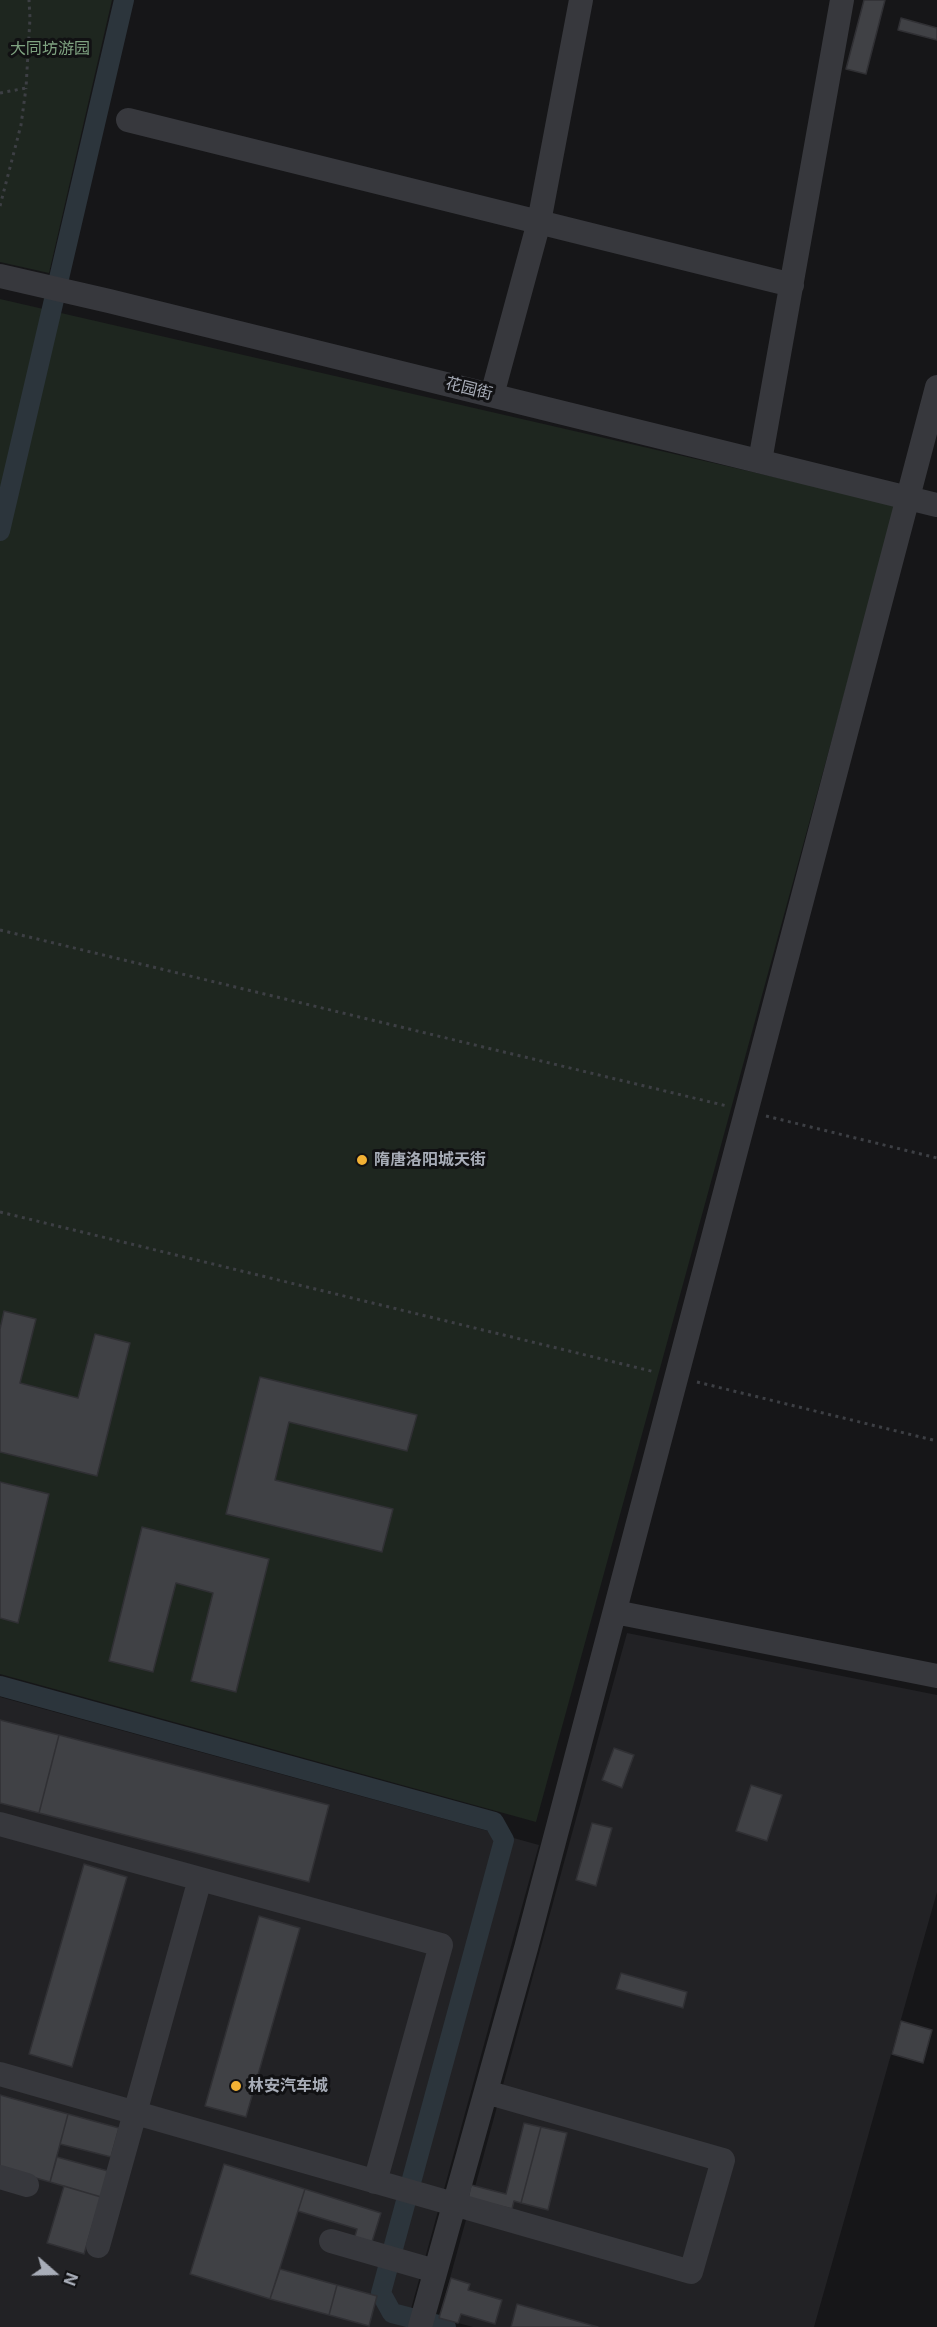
<!DOCTYPE html>
<meta charset="utf-8">
<style>
body{margin:0}
#map{position:relative;width:937px;height:2327px;overflow:hidden;background:#161618;font-family:Inter,sans-serif}
canvas{display:block}
.north{position:absolute;left:24px;top:2243px;width:60px;height:60px;-webkit-text-stroke:4px #111113;paint-order:stroke;rotate:110deg;font-size:16px;font-weight:700;line-height:24px;text-align:center;color:#a8adb8}
.north::after{content:'';display:block;margin:auto;width:21px;height:27px;background:#a8adb8;clip-path:polygon(50% 0,100% 100%,50% 72%,0 100%)}
</style>
<div id="map">
<canvas width="937" height="2327"></canvas>
<div class="north">N</div>
</div>
<script>
const g = document.querySelector('canvas').getContext('2d');
g.lineJoin = 'round';
function fillPath(path, color) {
  g.fillStyle = color;
  g.fill(path, 'evenodd');
}
function shape(rows) {
  const path = new Path2D();
  for (const r of rows) {
    path.moveTo(r[0], r[1]);
    for (let i = 2; i < r.length; i += 2) path.lineTo(r[i], r[i + 1]);
  }
  return path;
}
function stroke(path, color, width, dash) {
  g.strokeStyle = color;
  g.lineWidth = width;
  g.lineCap = dash ? 'butt' : 'round';
  g.setLineDash(dash || []);
  g.stroke(path);
}
function write(font, color, halo, rows, align = 'center') {
  g.font = font + ' Inter,"Noto Sans SC",sans-serif';
  g.lineWidth = 6;
  g.setLineDash([]);
  g.textBaseline = 'middle';
  g.strokeStyle = halo;
  g.fillStyle = color;
  for (const [text, x, y, turn = 0] of rows) {
    g.save();
    g.translate(x, y);
    g.rotate((+turn || 0) * Math.PI / 180);
    g.textAlign = isNaN(turn) ? turn : align;
    if (halo) g.strokeText(text, 0, 0);
    g.fillText(text, 0, 0);
    g.restore();
  }
}
fillPath(shape([
 [627,1633,937,1695,937,1892,814,2327,473,2327,439,2318],
 [0,1697,539,1845,406,2327,0,2327]
]), '#222225');
fillPath(shape([
 [0,0,112,0,49,273,0,262],
 [0,299,896,505,536,1822,0,1674]
]), '#1e261f');
stroke(shape([
 [0,531,124,0],
 [0,1686,494,1822,504,1840,381,2293,392,2313,446,2327]
]), '#2c353c', 20);
const building = shape([
 [864,0,885,0,866,74,846,69,864,0],
 [901,18,937,28,937,40,898,30,901,18],
 [4,1311,36,1319,20,1383,78,1398,95,1334,130,1343,97,1476,0,1452,0,1329,4,1311],
 [260,1377,417,1415,407,1451,289,1422,275,1480,393,1509,382,1552,226,1514,260,1377],
 [0,1482,49,1494,18,1623,0,1618,0,1482],
 [142,1527,269,1559,236,1692,191,1681,213,1593,176,1583,153,1672,109,1661,142,1527],
 [0,1720,59,1735,39,1813,0,1803,0,1720],
 [59,1735,329,1805,309,1882,39,1813,59,1735],
 [614,1748,634,1755,622,1788,602,1780,614,1748],
 [751,1785,782,1795,767,1841,736,1831,751,1785],
 [592,1823,612,1828,596,1886,576,1880,592,1823],
 [84,1864,127,1877,72,2067,29,2054,84,1864],
 [259,1916,300,1928,246,2117,205,2106,259,1916],
 [621,1973,687,1992,683,2008,616,1989,621,1973],
 [901,2021,932,2030,923,2063,892,2054,901,2021],
 [0,2095,68,2114,50,2182,0,2168,0,2095],
 [68,2114,119,2128,111,2157,60,2144,68,2114],
 [524,2123,541,2127,521,2203,514,2201,512,2209,468,2198,471,2185,506,2194,524,2123],
 [541,2127,567,2133,548,2210,521,2203,541,2127],
 [57,2157,108,2171,101,2197,50,2182,57,2157],
 [224,2164,305,2189,270,2299,190,2274,224,2164],
 [64,2186,101,2197,84,2254,47,2243,64,2186],
 [305,2189,381,2213,371,2245,354,2240,357,2229,298,2211,305,2189],
 [280,2269,337,2285,329,2315,270,2299,280,2269],
 [451,2278,470,2284,468,2290,502,2300,495,2324,461,2314,458,2323,439,2318,451,2278],
 [337,2285,377,2296,369,2326,329,2315,337,2285],
 [517,2304,598,2327,511,2327,517,2304]
]);
fillPath(building, '#404145');
stroke(building, '#303034', 1.5);
stroke(shape([
 [0,93,26,88,30,18,29,0],
 [0,206,21,125,26,88],
 [0,930,727,1106],
 [766,1116,937,1158],
 [0,1212,655,1372],
 [697,1382,937,1441]
]), '#3d3f44', 3, [3, 4.5]);
stroke(shape([
 [128,120,792,285],
 [0,276,109,301,937,505],
 [492,395,539,222,581,0],
 [760,461,842,0],
 [615,1612,937,1676],
 [0,1824,441,1945,375,2182],
 [0,2074,691,2272,723,2160,486,2092],
 [0,2177,27,2185],
 [331,2241,435,2271],
 [98,2246,200,1879],
 [420,2327,526,1948,937,387]
]), '#37383d', 24);
for (const [x, y, r, color] of [
 [362,1160,6,"#f2b134"],
 [236,2086,6,"#f2b134"]
]) {
  const dot = new Path2D();
  dot.arc(x, y, r, 0, 2 * Math.PI);
  g.fillStyle = color;
  g.fill(dot);
  stroke(dot, '#111113', 2);
}
write('16px', '#7fa381', '#111113', [
 ["大同坊游园",50,49]
]);
write('16px', '#a8adb8', '#111113', [
 ["花园街",469,389,14]
]);
write('bold 16px', '#a8adb8', '#111113', [
 ["隋唐洛阳城天街",374,1160],
 ["林安汽车城",248,2086]
], 'left');
</script>
